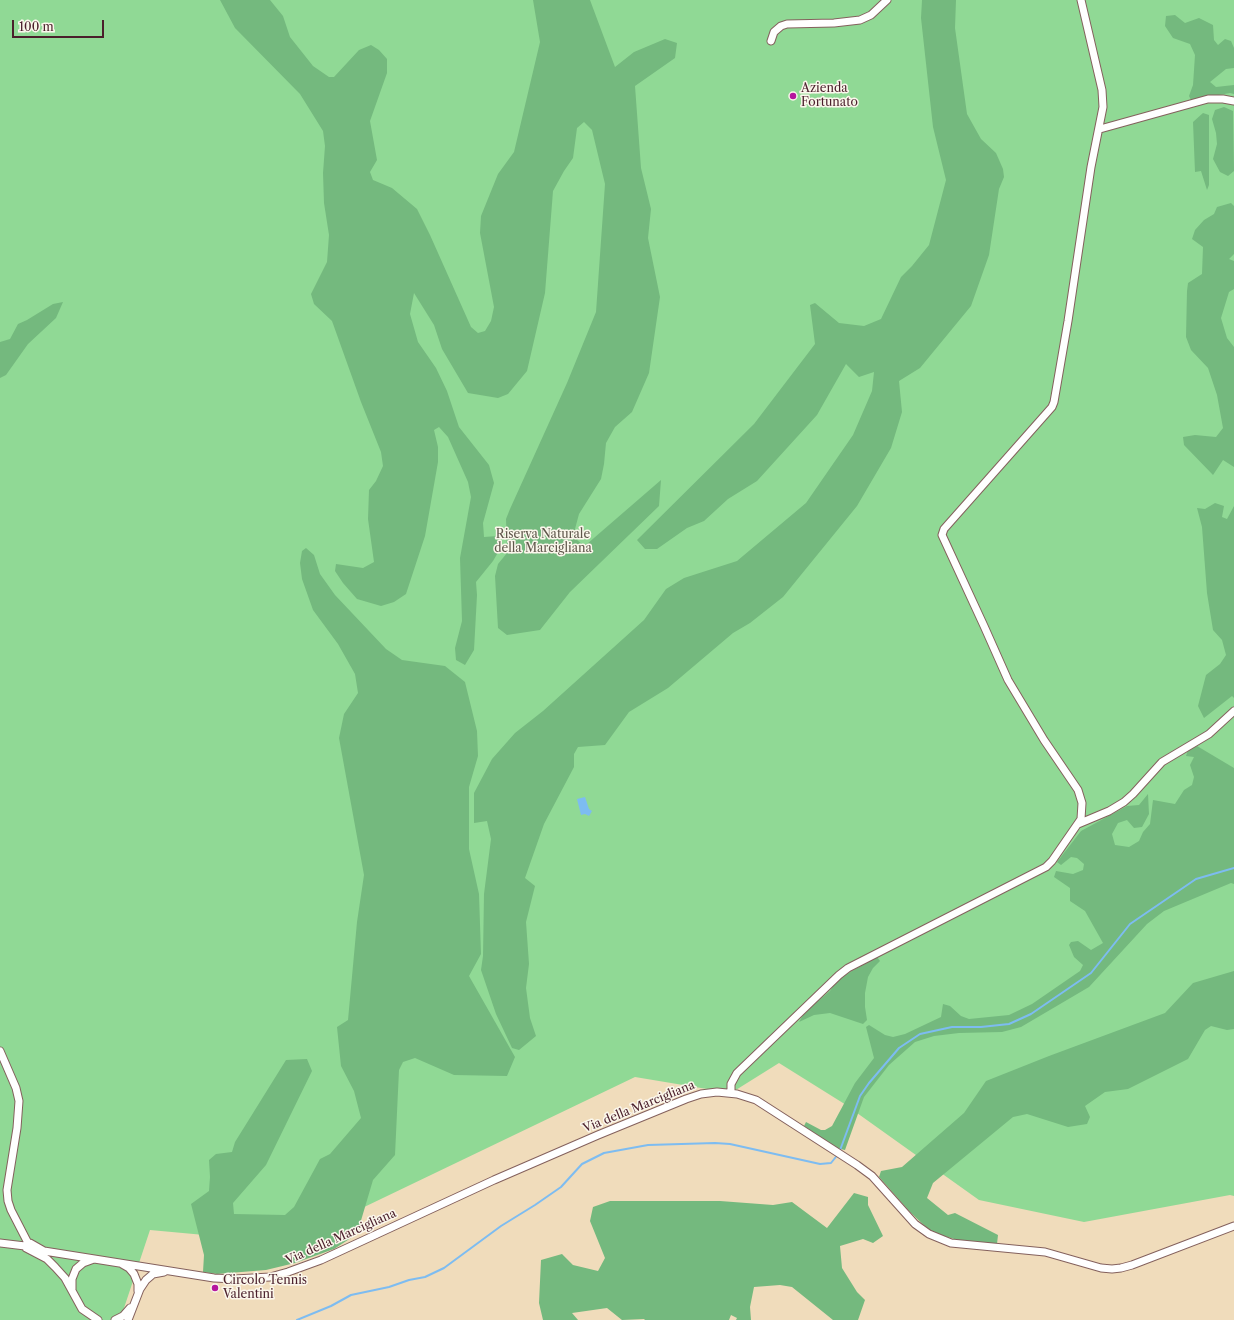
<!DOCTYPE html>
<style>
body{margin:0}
#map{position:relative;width:1234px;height:1320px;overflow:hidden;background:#f0dcbb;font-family:"Libre Caslon Text",serif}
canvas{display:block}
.scale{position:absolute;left:12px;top:20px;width:92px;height:18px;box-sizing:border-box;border:2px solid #4a1f2b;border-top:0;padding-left:5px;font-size:12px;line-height:14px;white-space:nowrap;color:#4a1f2b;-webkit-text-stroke:3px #fbf7ec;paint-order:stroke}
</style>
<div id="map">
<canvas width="1234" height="1320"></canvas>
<div class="scale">100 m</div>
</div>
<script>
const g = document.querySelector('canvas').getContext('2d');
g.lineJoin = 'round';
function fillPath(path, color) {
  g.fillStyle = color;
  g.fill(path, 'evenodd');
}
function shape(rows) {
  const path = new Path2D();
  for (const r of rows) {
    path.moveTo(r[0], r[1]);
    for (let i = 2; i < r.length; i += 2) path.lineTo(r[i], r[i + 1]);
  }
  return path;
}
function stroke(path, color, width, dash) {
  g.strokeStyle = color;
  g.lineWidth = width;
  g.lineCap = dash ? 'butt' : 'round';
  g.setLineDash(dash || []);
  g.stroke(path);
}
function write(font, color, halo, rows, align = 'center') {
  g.font = font + ' "Libre Caslon Text",serif';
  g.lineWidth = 3;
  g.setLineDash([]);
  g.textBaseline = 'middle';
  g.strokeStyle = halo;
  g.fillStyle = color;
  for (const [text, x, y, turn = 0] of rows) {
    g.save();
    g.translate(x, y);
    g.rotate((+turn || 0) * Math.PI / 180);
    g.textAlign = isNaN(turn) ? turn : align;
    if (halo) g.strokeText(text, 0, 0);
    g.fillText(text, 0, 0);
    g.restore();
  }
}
fillPath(shape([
 [0,0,1234,0,1234,1196,1230,1195,1084,1222,979,1200,843,1103,779,1063,731,1093,635,1077,333,1222,248,1239,150,1230,120,1320,0,1320]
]), '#90d995');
fillPath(shape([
 [220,0,270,0,283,16,290,37,313,66,329,77,334,77,359,50,371,45,379,50,387,59,387,73,370,121,377,160,370,172,373,180,392,188,417,209,430,235,471,327,478,333,485,331,491,321,494,307,480,233,481,216,498,174,514,152,540,42,533,0,590,0,615,67,634,52,665,39,677,43,675,58,635,86,641,168,651,209,648,238,660,297,649,373,632,412,615,427,606,443,604,464,601,479,579,514,575,529,577,540,582,544,587,544,661,480,659,506,570,592,540,630,507,635,498,628,495,576,498,564,507,553,506,519,510,509,567,383,596,312,605,184,592,130,584,122,577,128,573,158,564,171,553,191,545,293,527,371,508,394,498,398,468,393,442,349,434,325,414,293,410,314,418,342,436,368,447,391,459,427,489,465,494,483,483,523,484,537,498,536,500,549,493,561,476,582,477,595,474,650,465,665,456,660,455,648,462,621,460,558,471,497,468,482,448,437,439,427,434,430,438,447,438,462,425,536,406,594,394,602,381,606,357,599,343,583,335,571,336,564,363,568,374,562,368,519,369,490,376,481,383,466,381,452,361,402,332,321,314,304,311,294,327,262,329,235,324,203,323,173,325,146,323,131,300,94,235,28],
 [922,0,956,0,955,28,967,114,981,139,996,153,1003,169,1004,177,999,189,989,255,971,306,920,368,899,381,902,412,891,448,857,506,783,597,750,623,733,633,668,688,629,712,605,745,578,747,574,754,574,767,544,824,525,878,535,886,526,922,529,964,526,988,530,1018,536,1036,519,1050,512,1048,496,1014,481,970,483,956,484,894,491,839,487,821,474,823,474,793,492,759,515,733,543,711,644,620,666,589,684,578,737,561,806,503,853,435,872,391,874,372,859,377,846,364,817,415,757,481,728,499,704,521,687,528,657,549,645,549,637,540,754,424,815,344,810,305,815,303,839,323,864,326,881,319,901,277,912,266,929,245,946,180,933,127,921,18],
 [1175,15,1185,23,1199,18,1213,25,1214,40,1218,45,1225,39,1231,41,1234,48,1234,68,1226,69,1210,82,1216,87,1234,85,1234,94,1230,93,1191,100,1189,96,1193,85,1195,55,1190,44,1173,38,1165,26,1166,16],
 [1224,107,1233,111,1234,171,1228,176,1220,172,1213,159,1217,144,1216,133,1212,119,1215,110],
 [1203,113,1209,115,1209,185,1207,190,1201,171,1195,172,1193,122],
 [1231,203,1234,206,1234,254,1229,259,1234,261,1234,289,1229,292,1221,318,1227,338,1234,347,1234,467,1223,460,1213,475,1184,445,1183,437,1195,435,1216,437,1223,428,1217,395,1208,368,1191,350,1186,337,1187,291,1188,283,1202,274,1203,247,1192,239,1195,230,1204,220,1214,214,1217,207],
 [63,302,56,318,28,344,6,375,0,378,0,342,10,339,18,324,27,320,53,304],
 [1215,503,1224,506,1222,517,1227,519,1234,506,1234,698,1232,696,1204,718,1198,706,1206,675,1220,664,1226,655,1222,640,1213,630,1207,593,1202,527,1197,508,1205,509],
 [306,548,314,555,320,574,335,595,386,649,402,660,445,666,465,682,477,731,478,756,469,787,469,849,479,894,481,954,469,976,515,1057,507,1076,454,1075,415,1058,403,1062,399,1070,395,1155,373,1180,357,1234,334,1249,295,1263,266,1270,217,1274,203,1272,204,1255,191,1204,209,1191,210,1177,209,1160,216,1154,232,1152,235,1142,286,1060,307,1059,312,1071,266,1165,233,1203,234,1214,285,1215,294,1207,320,1159,330,1154,361,1118,354,1091,341,1066,337,1027,348,1020,357,922,364,875,339,738,344,714,358,693,355,674,338,644,313,610,302,579,300,563,302,551],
 [1197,746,1234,768,1234,884,1231,883,1164,911,1147,924,1089,987,1021,1027,1002,1032,959,1033,934,1036,915,1042,889,1065,864,1097,845,1150,836,1148,804,1126,806,1122,821,1130,825,1130,832,1126,855,1083,874,1058,866,1027,869,1025,885,1035,893,1037,905,1034,941,1017,943,1004,950,1006,961,1016,969,1019,1009,1015,1032,1004,1080,971,1083,965,1074,957,1069,945,1071,942,1078,941,1091,950,1103,943,1085,911,1070,901,1070,888,1054,877,1056,871,1073,874,1083,870,1084,864,1077,858,1071,857,1061,865,1057,862,1081,831,1127,806,1139,805,1148,794,1149,814,1142,827,1134,828,1127,820,1118,823,1112,834,1115,845,1129,847,1139,841,1143,832,1150,824,1153,800,1175,804,1184,790,1192,785,1194,777,1190,765,1194,757,1186,756,1188,750],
 [877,957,880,961,873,968,868,977,865,993,865,1007,867,1020,863,1024,830,1013,814,1015,799,1022,805,1012,830,991,835,983,845,975],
 [1234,971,1234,1029,1227,1030,1211,1026,1205,1030,1188,1059,1128,1089,1105,1092,1085,1106,1090,1117,1087,1124,1068,1127,1027,1114,1013,1117,933,1183,927,1198,948,1215,955,1213,998,1235,997,1244,964,1242,931,1232,910,1212,879,1177,881,1171,902,1167,964,1113,986,1081,1049,1056,1165,1013,1193,983],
 [854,1193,868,1197,868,1205,883,1236,873,1243,863,1239,840,1246,842,1268,857,1292,865,1300,858,1320,833,1320,792,1287,780,1285,754,1287,750,1307,751,1320,736,1320,737,1318,731,1315,729,1320,645,1320,644,1319,622,1320,607,1308,572,1313,578,1320,543,1320,539,1303,541,1260,562,1254,573,1265,598,1271,605,1258,590,1221,593,1207,610,1201,720,1201,773,1205,792,1202,827,1228]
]), '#74b97e');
fillPath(shape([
 [585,797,589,809,592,811,589,816,585,814,581,815,577,799]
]), '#7dbcf1');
stroke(shape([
 [297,1320,331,1306,351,1295,389,1287,409,1280,425,1277,444,1268,501,1226,535,1205,561,1187,582,1164,604,1153,648,1145,715,1143,730,1144,820,1164,831,1163,839,1153,860,1096,869,1083,899,1048,920,1034,952,1027,981,1027,1009,1024,1031,1014,1091,973,1130,924,1196,879,1234,868]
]), '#7dbcf1', 2);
const minor = shape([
 [771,41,774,32,781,26,787,24,834,23,860,20,871,15,887,0],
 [1100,129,1208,99,1223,99,1234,101],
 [1078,824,1109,811,1124,802,1133,794,1162,762,1209,734,1234,711],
 [0,1051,16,1088,19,1101,17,1128,7,1190,8,1201,11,1210,28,1243],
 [731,1093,731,1084,737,1073,839,975,848,968,1046,867,1052,861,1081,819,1082,803,1078,790,1044,740,1008,680,984,626,942,535,944,529,1052,407,1054,402,1068,321,1091,167,1103,107,1102,90,1081,0],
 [0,1243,25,1246,27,1243,30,1243,44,1251,214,1278,235,1279,270,1277,288,1272,321,1260,494,1180,598,1135,686,1099,701,1094,717,1092,737,1094,756,1100,857,1165,872,1176,915,1224,929,1234,951,1243,1045,1252,1101,1268,1112,1269,1121,1268,1132,1265,1234,1226],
 [25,1246,26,1248,47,1259,55,1267,65,1278,82,1309,98,1320],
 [122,1264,129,1268,134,1274,138,1284,138,1291],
 [72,1289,72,1279,76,1269,83,1263,94,1259],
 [115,1320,123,1316,130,1308],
 [128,1320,140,1289,146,1280,153,1274,164,1272]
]);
stroke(minor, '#84615d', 9);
stroke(minor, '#fff', 7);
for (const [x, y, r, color] of [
 [793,96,4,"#b5179e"],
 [215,1288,4,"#b5179e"]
]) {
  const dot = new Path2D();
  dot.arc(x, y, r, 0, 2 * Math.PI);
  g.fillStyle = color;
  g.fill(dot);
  stroke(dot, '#fbf7ec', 1.5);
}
write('12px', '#4a1f2b', '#fbf7ec', [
 ["Azienda",801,89],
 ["Fortunato",801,103],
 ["Circolo Tennis",223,1281],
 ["Valentini",223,1295]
], 'left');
write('12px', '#5f574b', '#fbf7ec', [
 ["Riserva Naturale",543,535],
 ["della Marcigliana",543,549]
]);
write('12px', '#4a1f2b', '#fbf7ec', [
 ["Via della Marcigliana",639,1107,-22],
 ["Via della Marcigliana",341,1237,-24]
]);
</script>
